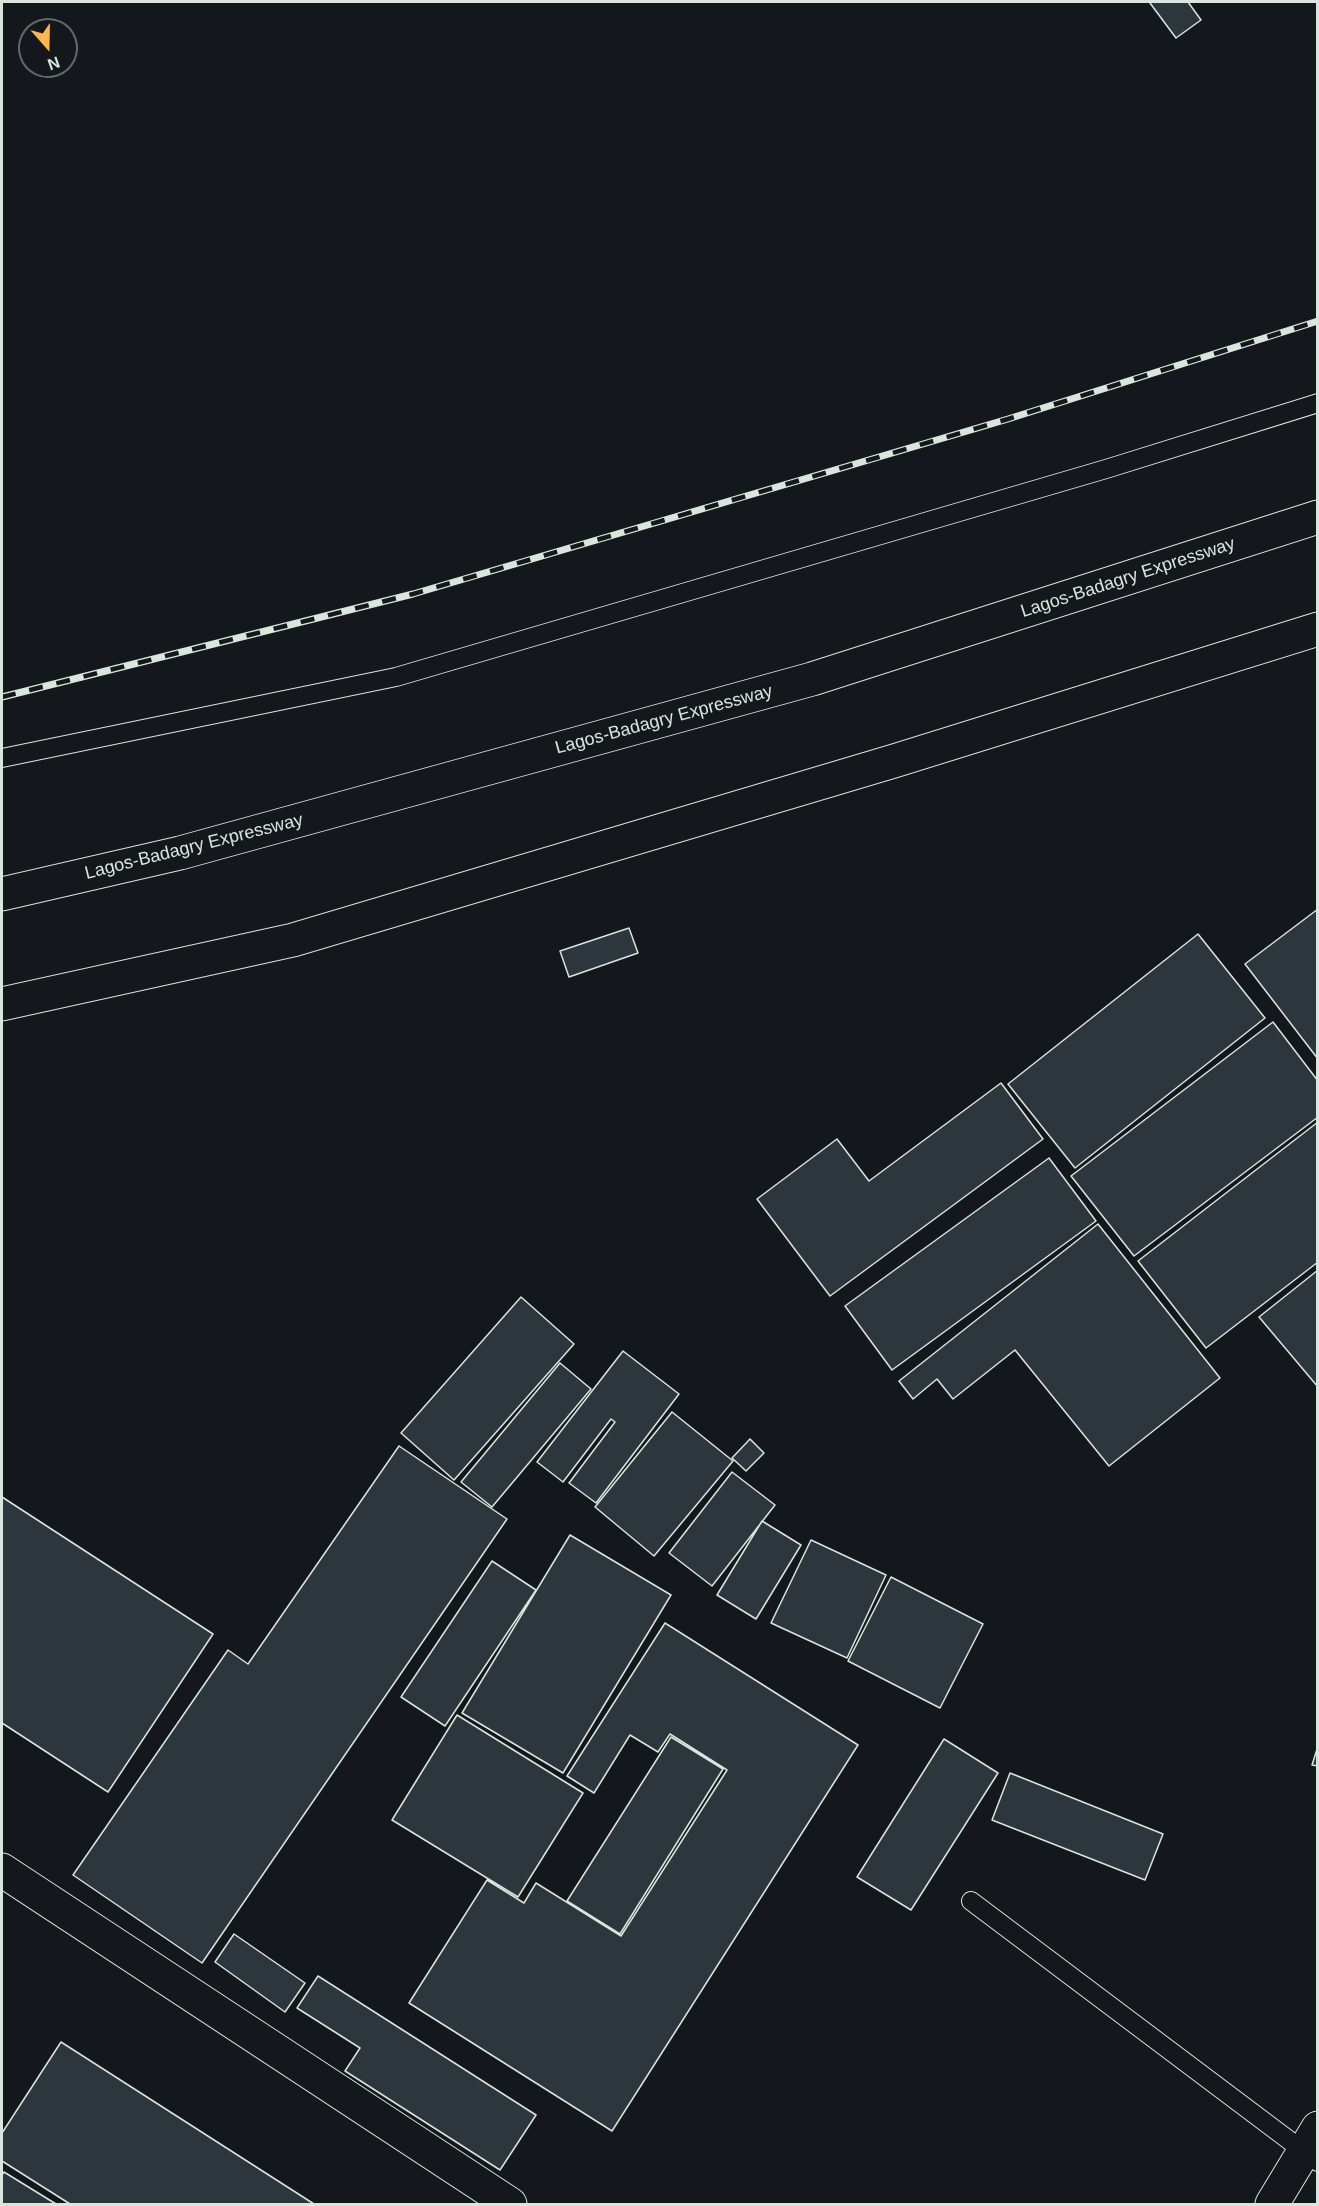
<!DOCTYPE html>
<style>
body{margin:0}
#map{position:relative;width:1319px;height:2206px;overflow:hidden;background:#14181c;font-family:Helvetica,sans-serif}
canvas{display:block}
.frame{position:absolute;inset:0;border:3px solid #d8e6dc;pointer-events:none}
.north{position:absolute;left:18px;top:18px;width:60px;height:60px;box-sizing:border-box;background:#14181c;border:2px solid #626a69;border-radius:50%;rotate:160deg;font-size:16px;font-weight:700;line-height:24px;text-align:center;color:#d8e6dc}
.north::after{content:'';display:block;margin:auto;width:21px;height:27px;background:#ffb74d;clip-path:polygon(50% 0,100% 100%,50% 72%,0 100%)}
</style>
<div id="map">
<canvas width="1319" height="2206"></canvas>
<div class="frame"></div>
<div class="north">N</div>
</div>
<script>
const g = document.querySelector('canvas').getContext('2d');
g.lineJoin = 'round';
function fillPath(path, color) {
  g.fillStyle = color;
  g.fill(path, 'evenodd');
}
function shape(rows) {
  const path = new Path2D();
  for (const r of rows) {
    path.moveTo(r[0], r[1]);
    for (let i = 2; i < r.length; i += 2) path.lineTo(r[i], r[i + 1]);
  }
  return path;
}
function stroke(path, color, width, dash) {
  g.strokeStyle = color;
  g.lineWidth = width;
  g.lineCap = dash ? 'butt' : 'round';
  g.setLineDash(dash || []);
  g.stroke(path);
}
function write(font, color, halo, rows, align = 'center') {
  g.font = font + ' Helvetica,sans-serif';
  g.lineWidth = 4.5;
  g.setLineDash([]);
  g.textBaseline = 'middle';
  g.strokeStyle = halo;
  g.fillStyle = color;
  for (const [text, x, y, turn = 0] of rows) {
    g.save();
    g.translate(x, y);
    g.rotate((+turn || 0) * Math.PI / 180);
    g.textAlign = isNaN(turn) ? turn : align;
    if (halo) g.strokeText(text, 0, 0);
    g.fillText(text, 0, 0);
    g.restore();
  }
}
const building = shape([
 [1152,2,1188,2,1201,20,1176,38,1150,3,1152,2],
 [1318,909,1318,1059,1245,964,1318,909],
 [629,928,638,953,569,977,560,951,629,928],
 [1198,934,1265,1018,1075,1168,1008,1084,1198,934],
 [1273,1022,1318,1081,1318,1117,1134,1256,1071,1176,1273,1022],
 [1001,1083,1043,1139,830,1296,757,1199,837,1139,869,1181,1001,1083],
 [1318,1122,1318,1262,1206,1348,1138,1261,1318,1122],
 [1049,1158,1096,1221,892,1370,845,1306,1049,1158],
 [1098,1224,1220,1378,1109,1466,1015,1350,953,1399,937,1379,913,1399,899,1381,1098,1224],
 [1318,1270,1318,1387,1259,1317,1318,1270],
 [521,1297,574,1344,454,1480,401,1433,521,1297],
 [623,1351,679,1394,596,1503,569,1483,615,1422,611,1419,563,1482,537,1462,623,1351],
 [560,1363,591,1389,492,1507,461,1482,560,1363],
 [672,1412,733,1461,654,1556,595,1507,672,1412],
 [750,1439,764,1453,746,1471,732,1458,750,1439],
 [399,1446,507,1519,202,1963,73,1875,228,1650,248,1664,399,1446],
 [732,1472,775,1505,712,1586,669,1553,732,1472],
 [2,1497,213,1634,108,1792,2,1723,2,1497],
 [762,1521,801,1545,756,1619,717,1595,762,1521],
 [570,1535,671,1595,563,1773,462,1713,570,1535],
 [811,1540,886,1575,847,1658,771,1623,811,1540],
 [492,1561,536,1590,445,1726,401,1697,492,1561],
 [891,1577,983,1624,940,1708,848,1661,891,1577],
 [665,1623,858,1745,612,2131,409,2003,487,1880,524,1903,536,1883,621,1936,727,1770,670,1734,658,1752,630,1735,594,1793,567,1776,665,1623],
 [457,1715,583,1793,518,1897,392,1820,457,1715],
 [671,1737,723,1769,620,1934,567,1901,671,1737],
 [944,1739,998,1773,911,1910,857,1877,944,1739],
 [1318,1746,1318,1766,1312,1765,1318,1746],
 [1010,1773,1163,1834,1145,1880,992,1820,1010,1773],
 [234,1934,305,1983,285,2012,215,1962,234,1934],
 [318,1976,536,2115,500,2170,345,2071,360,2048,297,2008,318,1976],
 [61,2042,314,2204,70,2204,2,2161,2,2133,61,2042],
 [4,2172,56,2204,2,2204,2,2175,4,2172]
]);
fillPath(building, '#2c363c');
stroke(building, '#d8e6dc', 1.5);
const service = shape([
 [2,758,396,677,1106,469,1318,403],
 [971,1901,1318,2162]
]);
const minor = shape([
 [2,1870,510,2204],
 [1272,2204,1318,2128]
]);
const trunk = shape([
 [2,894,180,853,812,679,1318,517],
 [2,1004,293,940,894,761,1318,629]
]);
stroke(service, '#d8e6dc', 20);
stroke(minor, '#d8e6dc', 35);
stroke(trunk, '#d8e6dc', 35);
stroke(service, '#14181c', 18);
stroke(minor, '#14181c', 33);
stroke(trunk, '#14181c', 33);
const rail = shape([
 [2,697,413,594,1008,419,1318,321]
]);
stroke(rail, '#d8e6dc', 7);
stroke(rail, '#14181c', 4.5, [14]);
write('18px', '#d8e6dc', '#14181c', [
 ["Lagos-Badagry Expressway",1128,578,-18],
 ["Lagos-Badagry Expressway",664,720,-15],
 ["Lagos-Badagry Expressway",194,847,-14]
]);
</script>
